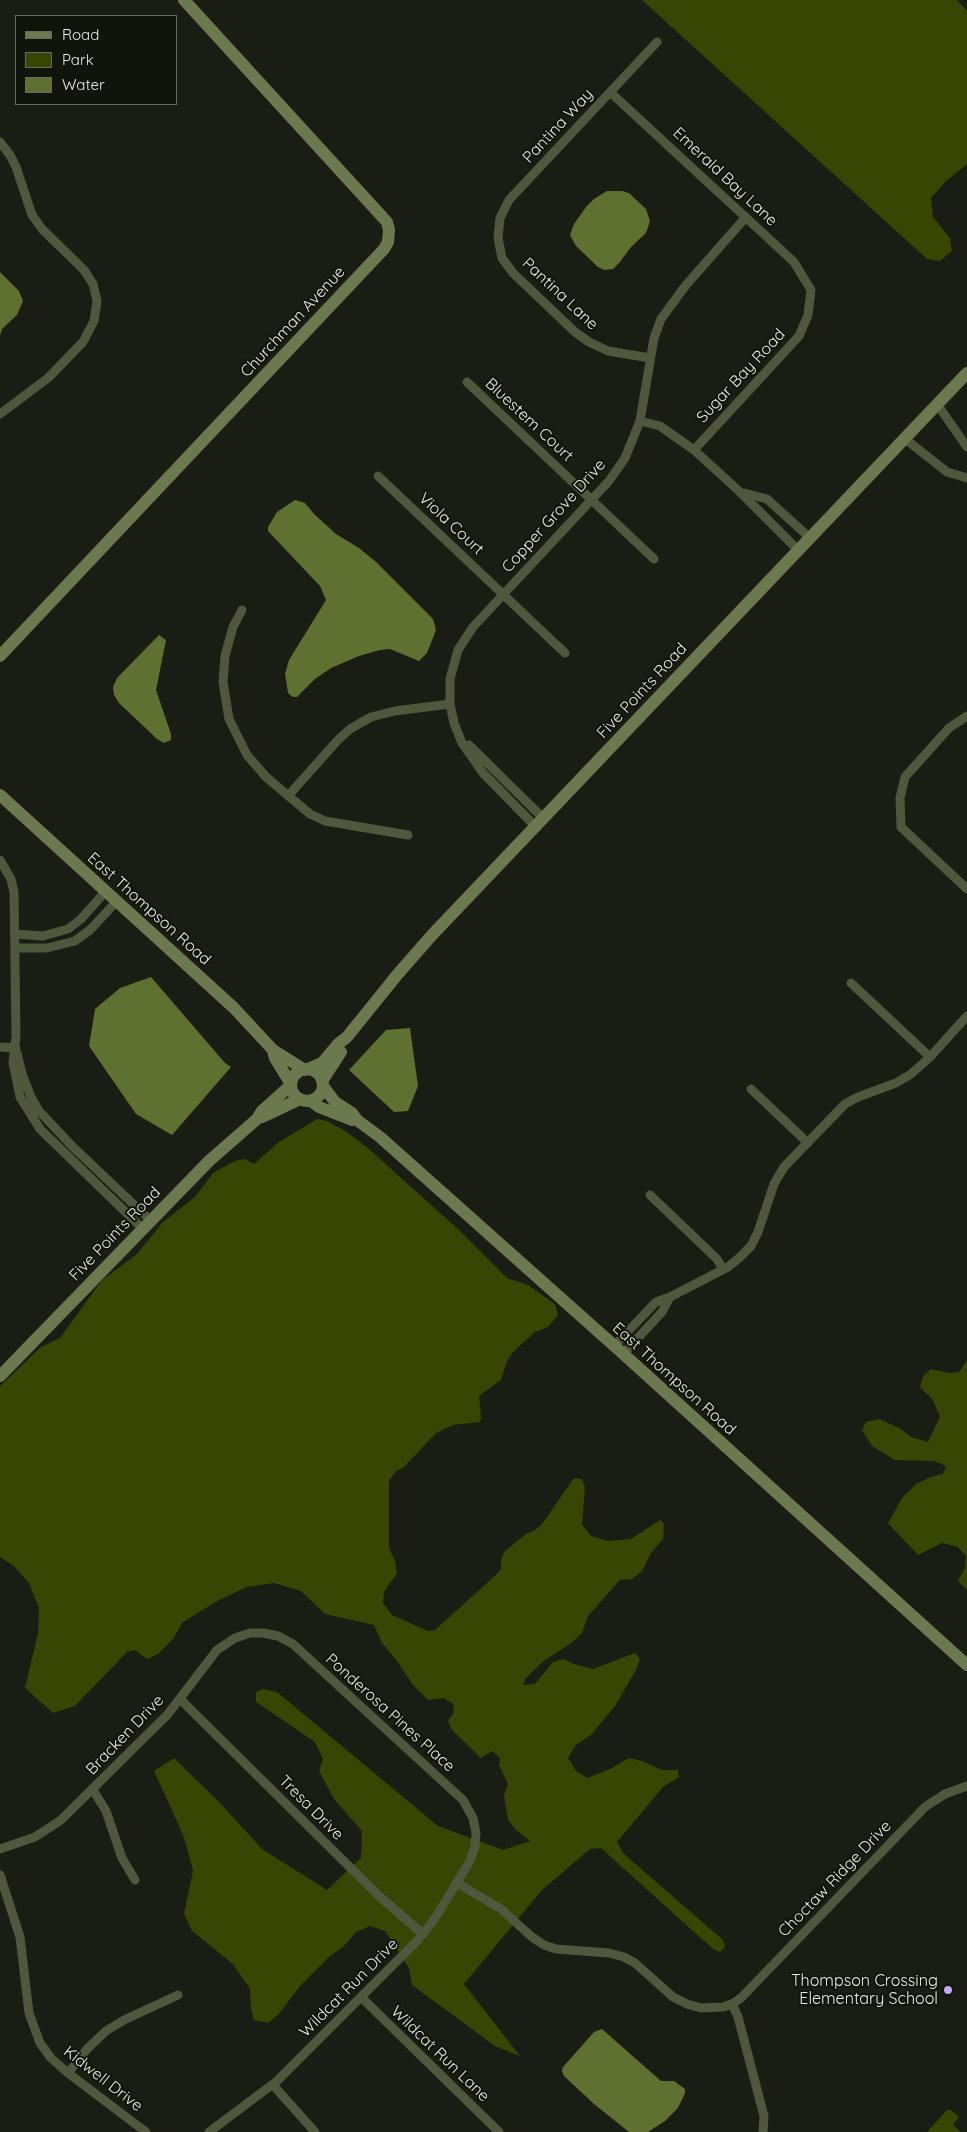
<!DOCTYPE html>
<style>
body{margin:0}
#map{position:relative;width:967px;height:2132px;overflow:hidden;background:#1a1d13;font-family:Quicksand,sans-serif}
canvas{display:block}
.legend{position:absolute;left:15px;top:15px;width:162px;height:90px;box-sizing:border-box;background:#11140b;border:1px solid #676a62;margin:0;padding:6px 9px;list-style:none;font-size:15px;color:#e9ebe4}
.legend li{display:flex;align-items:center;gap:10px;height:25px}
.legend b{width:25px;border:1px solid #676a62}
</style>
<div id="map">
<canvas width="967" height="2132"></canvas>
<ul class="legend">
<li><b style="height:6px;background:#6c794f"></b>Road</li>
<li><b style="height:14px;background:#374602"></b>Park</li>
<li><b style="height:14px;background:#5f7130"></b>Water</li>
</ul>
</div>
<script>
const g = document.querySelector('canvas').getContext('2d');
g.lineJoin = 'round';
function fillPath(path, color) {
  g.fillStyle = color;
  g.fill(path, 'evenodd');
}
function shape(rows) {
  const path = new Path2D();
  for (const r of rows) {
    if (r.length === 3) {
      path.moveTo(r[0] + r[2], r[1]);
      path.arc(r[0], r[1], r[2], 0, 2 * Math.PI);
      continue;
    }
    path.moveTo(r[0], r[1]);
    for (let i = 2; i < r.length; i += 2) path.lineTo(r[i], r[i + 1]);
  }
  return path;
}
function stroke(path, color, width, dash) {
  g.strokeStyle = color;
  g.lineWidth = width;
  g.lineCap = dash ? 'butt' : 'round';
  g.setLineDash(dash || []);
  g.stroke(path);
}
function write(font, color, halo, rows, align = 'center') {
  g.font = font + ' Quicksand,sans-serif';
  g.lineWidth = 4;
  g.setLineDash([]);
  g.textBaseline = 'middle';
  g.strokeStyle = halo;
  g.fillStyle = color;
  for (const [text, x, y, turn = 0] of rows) {
    g.save();
    g.translate(x, y);
    g.rotate((+turn || 0) * Math.PI / 180);
    g.textAlign = isNaN(turn) ? turn : align;
    if (halo) g.strokeText(text, 0, 0);
    g.fillText(text, 0, 0);
    g.restore();
  }
}
fillPath(shape([
 [642,0,957,0,967,11,967,164,945,182,931,198,933,217,950,238,952,251,940,261,927,259],
 [317,1119,327,1121,347,1132,369,1149,459,1230,507,1278,528,1285,555,1304,558,1315,548,1327,535,1332,513,1352,507,1361,501,1380,479,1396,481,1418,480,1422,453,1425,436,1433,404,1467,396,1471,389,1481,389,1548,395,1561,397,1573,384,1592,383,1603,392,1615,428,1631,435,1630,497,1574,501,1569,501,1561,504,1552,527,1533,534,1531,542,1524,574,1478,582,1479,585,1487,582,1525,591,1536,608,1541,631,1539,660,1520,664,1524,663,1539,651,1553,642,1571,632,1579,620,1580,588,1616,582,1633,570,1644,545,1660,525,1679,523,1685,535,1684,553,1662,563,1659,574,1664,593,1669,635,1653,640,1658,637,1668,615,1706,591,1735,576,1745,568,1758,576,1771,587,1778,610,1769,629,1758,642,1761,662,1770,678,1770,679,1777,663,1787,617,1842,624,1854,723,1940,725,1947,720,1952,713,1949,601,1848,590,1849,542,1890,464,1984,520,2056,495,2046,412,1985,409,1968,385,1931,370,1926,356,1932,344,1946,330,1956,301,1985,278,2015,268,2023,254,2020,251,2009,250,1989,233,1964,192,1931,184,1914,193,1871,184,1837,154,1771,174,1758,222,1805,262,1849,327,1890,361,1858,362,1831,334,1799,319,1771,323,1759,315,1742,256,1702,256,1692,263,1689,277,1692,438,1826,503,1850,530,1841,515,1829,508,1820,504,1796,508,1784,499,1765,500,1758,492,1751,481,1758,452,1730,448,1721,454,1712,453,1704,444,1698,428,1700,413,1685,397,1661,382,1643,374,1625,325,1614,301,1591,274,1583,247,1587,219,1600,183,1622,173,1639,158,1654,147,1659,135,1650,127,1652,75,1706,53,1713,25,1688,38,1633,39,1608,29,1583,14,1566,0,1557,0,1386,41,1347,60,1338,102,1280,137,1254,163,1222,195,1197,213,1173,235,1161,244,1159,254,1164,279,1142],
 [967,1360,967,1590,958,1581,965,1568,966,1556,958,1547,942,1543,918,1555,888,1523,902,1498,916,1484,931,1477,943,1474,946,1466,934,1461,895,1460,872,1446,862,1430,866,1422,879,1419,901,1429,911,1437,928,1442,940,1417,933,1400,920,1387,923,1376,931,1369,949,1373,959,1372],
 [947,2110,951,2110,959,2117,953,2125,961,2132,927,2132]
]), '#374602');
fillPath(shape([
 [607,191,622,191,629,193,646,209,650,221,646,233,631,247,619,263,613,269,604,270,598,267,576,246,570,235,574,224,586,207,594,199],
 [0,272,19,291,23,301,17,315,2,329,0,336],
 [295,500,305,503,314,514,336,534,359,548,375,561,433,619,436,630,427,653,419,661,390,649,380,650,359,656,331,668,315,679,297,697,293,697,288,693,285,674,289,660,326,600,320,586,268,531,268,527,277,512],
 [159,635,166,640,156,690,171,734,171,740,164,743,157,739,119,703,114,695,113,687,117,678],
 [151,977,225,1063,231,1067,172,1135,136,1114,89,1046,95,1009,120,988],
 [410,1028,418,1086,408,1111,394,1112,349,1070,386,1030],
 [602,2029,661,2081,674,2081,685,2089,685,2093,678,2108,665,2121,648,2132,629,2132,594,2104,564,2076,562,2071,563,2067,594,2032]
]), '#5f7130');
stroke(shape([
 [610,92,794,262,811,290,808,315,799,336,694,450],
 [0,142,10,155,16,167,32,215,42,229,84,270,93,284,97,301,94,321,83,342,48,378,0,414],
 [650,358,608,351,589,342,575,332,513,273,502,258,498,238,500,218,509,200,657,42],
 [467,382,654,559],
 [937,404,967,447],
 [640,421,660,426,694,450,741,493,798,550],
 [904,438,947,472,967,478],
 [378,476,565,653],
 [744,493,767,499,810,538],
 [242,610,233,627,225,656,223,682,229,719,247,755,266,777,310,814,325,821,408,835],
 [967,716,949,728,905,777,900,798,901,827,967,889],
 [469,745,544,819],
 [288,796,337,741,350,729,371,717,395,711,450,704],
 [536,827,483,773,462,743,454,723,450,704,450,679,458,650,473,627,609,481,625,458,640,421,654,338,661,319,686,285,746,217],
 [0,860,11,879,14,892,16,1036,13,1062,20,1097,40,1129,142,1228],
 [15,934,43,936,68,929,81,919,105,892],
 [15,948,47,948,75,941,90,930,116,902],
 [851,983,930,1057],
 [0,1047,16,1048],
 [17,1053,22,1074,31,1097,39,1111,72,1146,150,1220],
 [751,1089,808,1143],
 [650,1195,717,1259,723,1269],
 [614,1346,656,1302,670,1297,728,1267,739,1258,751,1246,758,1232,774,1184,784,1167,845,1104,858,1097,896,1083,911,1074,930,1057,967,1016],
 [623,1354,662,1312,670,1297],
 [180,1699,379,1896,423,1934],
 [93,1790,106,1811,122,1858,135,1880],
 [0,1849,35,1837,61,1820,168,1714,217,1650,235,1638,250,1633,263,1633,278,1636,293,1644,463,1800,473,1818,476,1833,475,1846,470,1861,434,1920,416,1942,277,2081,209,2132],
 [0,1875,20,1937,29,2013,40,2043,51,2058,68,2073,146,2132],
 [457,1883,501,1909,532,1937,544,1945,556,1949,609,1953,624,1957,635,1963,673,1997,687,2004,701,2008,723,2007,732,2004,741,1998,925,1807,945,1794,967,1786],
 [361,1997,499,2132],
 [732,2004,738,2017,764,2116,763,2132],
 [68,2073,87,2049,106,2031,124,2020,178,1995],
 [273,2085,315,2132]
]), '#4f573d', 9);
stroke(shape([
 [0,656,384,249,388,242,389,230,387,222,184,0],
 [0,795,234,1008,273,1050,305,1070],
 [273,1050,275,1058,291,1084],
 [308,1069,322,1063,338,1044,347,1037,397,975,432,935,967,373],
 [307,1085,16],
 [322,1081,341,1052],
 [323,1086,335,1102,352,1113,357,1120,380,1137,619,1350,967,1665],
 [311,1101,319,1107,352,1120],
 [262,1117,300,1099],
 [0,1376,209,1161,257,1119,262,1111,291,1085]
]), '#6c794f', 12);
for (const [x, y, r, color] of [
 [948,1990,5,"#c5a7f1"]
]) {
  const dot = new Path2D();
  dot.arc(x, y, r, 0, 2 * Math.PI);
  g.fillStyle = color;
  g.fill(dot);
  stroke(dot, '#11140b', 2);
}
write('16px', '#e9ebe4', '#11140b', [
 ["Pantina Way",558,126,-47],
 ["Emerald Bay Lane",725,177,43],
 ["Pantina Lane",560,294,43],
 ["Churchman Avenue",293,322,-47],
 ["Sugar Bay Road",741,376,-47],
 ["Bluestem Court",529,420,43],
 ["Copper Grove Drive",554,516,-48],
 ["Viola Court",451,524,43],
 ["Five Points Road",642,691,-47],
 ["East Thompson Road",149,909,42],
 ["Five Points Road",115,1234,-46],
 ["East Thompson Road",674,1379,42],
 ["Ponderosa Pines Place",390,1713,42],
 ["Bracken Drive",125,1735,-46],
 ["Tresa Drive",311,1808,45],
 ["Choctaw Ridge Drive",835,1879,-46],
 ["Wildcat Run Drive",349,1988,-45],
 ["Wildcat Run Lane",440,2054,44],
 ["Kidwell Drive",103,2079,38]
]);
write('16px', '#e9ebe4', '#11140b', [
 ["Thompson Crossing",938,1981],
 ["Elementary School",938,1999]
], 'right');
</script>
